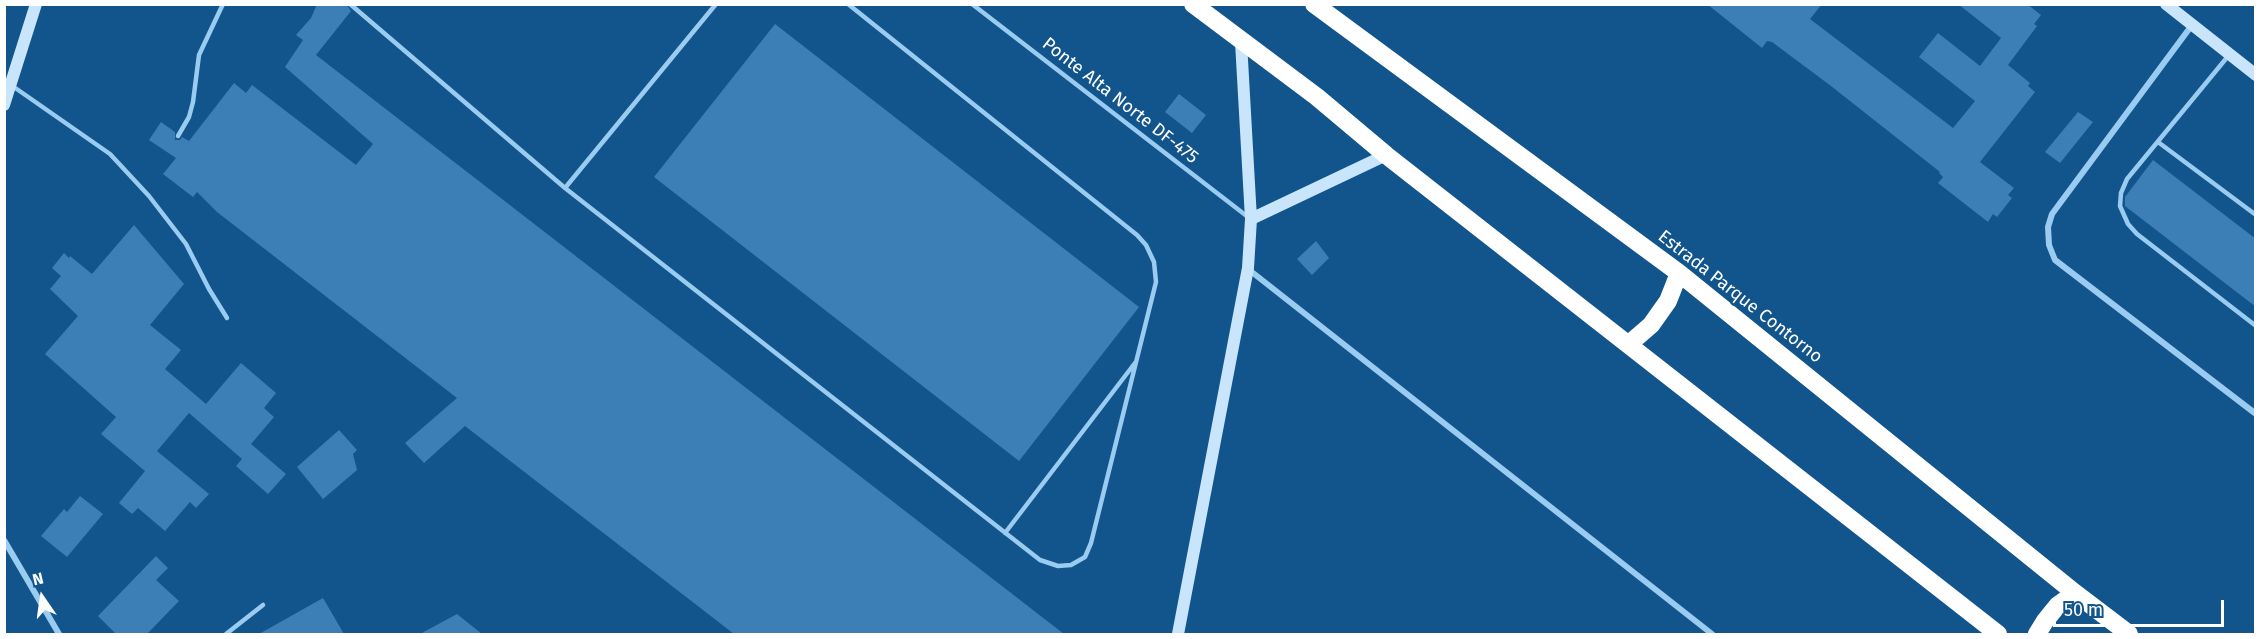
<!DOCTYPE html>
<style>
body{margin:0}
#map{position:relative;width:2260px;height:639px;overflow:hidden;background:#12558c;font-family:"Fira Sans",sans-serif}
canvas{display:block}
.frame{position:absolute;inset:0;border:6px solid #fff;pointer-events:none}
.north{position:absolute;left:12px;top:567px;width:60px;height:60px;-webkit-text-stroke:4px #12558c;paint-order:stroke;rotate:347deg;font-size:16px;font-weight:700;line-height:24px;text-align:center;color:#fff}
.north::after{content:'';display:block;margin:auto;width:21px;height:27px;background:#fff;clip-path:polygon(50% 0,100% 100%,50% 72%,0 100%)}
.scale{position:absolute;left:2053px;top:600px;width:171px;height:27px;box-sizing:border-box;border:3px solid #fff;border-top:0;padding-left:8px;font-size:18px;line-height:21px;white-space:nowrap;color:#fff;-webkit-text-stroke:4px #12558c;paint-order:stroke}
</style>
<div id="map">
<canvas width="2260" height="639"></canvas>
<div class="frame"></div>
<div class="north">N</div>
<div class="scale">50 m</div>
</div>
<script>
const g = document.querySelector('canvas').getContext('2d');
g.lineJoin = 'round';
function fillPath(path, color) {
  g.fillStyle = color;
  g.fill(path, 'evenodd');
}
function shape(rows) {
  const path = new Path2D();
  for (const r of rows) {
    path.moveTo(r[0], r[1]);
    for (let i = 2; i < r.length; i += 2) path.lineTo(r[i], r[i + 1]);
  }
  return path;
}
function stroke(path, color, width, dash) {
  g.strokeStyle = color;
  g.lineWidth = width;
  g.lineCap = dash ? 'butt' : 'round';
  g.setLineDash(dash || []);
  g.stroke(path);
}
function write(font, color, halo, rows, align = 'center') {
  g.font = font + ' "Fira Sans",sans-serif';
  g.lineWidth = 5;
  g.setLineDash([]);
  g.textBaseline = 'middle';
  g.strokeStyle = halo;
  g.fillStyle = color;
  for (const [text, x, y, turn = 0] of rows) {
    g.save();
    g.translate(x, y);
    g.rotate((+turn || 0) * Math.PI / 180);
    g.textAlign = isNaN(turn) ? turn : align;
    if (halo) g.strokeText(text, 0, 0);
    g.fillText(text, 0, 0);
    g.restore();
  }
}
fillPath(shape([
 [317,4,346,4,351,11,316,55,1064,634,734,634,465,426,424,463,405,443,457,398,217,212,197,192,193,197,163,174,176,158,149,140,161,122,175,132,175,140,180,140,182,137,189,141,234,83,246,93,252,85,356,165,373,144,285,67,303,40,296,35,311,18],
 [1707,4,1822,4,1810,19,1953,128,1975,101,1919,57,1938,33,1980,66,2001,38,1958,4,2027,4,2041,15,2034,24,2037,26,2008,65,2030,83,2028,86,2035,92,1980,162,2014,188,2008,195,2012,198,1997,217,1993,214,1988,222,1938,183,1943,177,1939,173,1940,172,1831,86,1772,42,1767,41,1762,48],
 [775,24,1139,307,1019,461,654,177],
 [1179,94,1206,115,1192,133,1165,112],
 [2078,112,2093,122,2060,163,2045,152],
 [2153,160,2256,239,2256,307,2125,206,2125,197],
 [134,225,184,284,150,325,181,350,165,369,206,404,241,363,276,393,264,408,274,417,251,444,286,474,268,494,236,466,242,459,189,413,157,451,209,494,196,508,190,502,165,531,138,508,132,514,119,503,145,471,101,434,116,417,45,354,78,316,50,289,61,276,52,268,64,253,69,258,70,256,92,274],
 [1316,241,1329,258,1312,275,1297,259],
 [339,430,357,450,353,454,357,470,323,499,297,467],
 [80,496,103,514,67,557,41,536,64,509,67,512],
 [156,556,168,568,156,580,179,601,147,634,116,634,98,616],
 [323,598,344,634,259,634],
 [457,614,482,634,420,634]
]), '#3b7fb6');
stroke(shape([
 [350,4,565,188,1040,560,1058,566,1071,565,1085,557,1091,543,1156,282,1154,262,1146,245,1137,235,848,4],
 [972,4,1248,217],
 [2229,55,2127,179,2121,193,2120,206,2128,224,2137,234,2256,326],
 [11,85,110,154,149,196,186,244,209,289,227,318],
 [178,136,189,117,193,102,199,55,223,4],
 [2158,142,2256,215],
 [565,188,716,4],
 [1005,533,1135,363],
 [226,634,263,605]
]), '#9acbf1', 4.5);
stroke(shape([
 [2192,25,2052,214,2048,227,2049,245,2055,260,2256,414],
 [1248,269,1712,634],
 [4,540,59,634]
]), '#9acbf1', 6);
stroke(shape([
 [2166,4,2256,75],
 [4,105,36,4],
 [1251,219,1386,155],
 [1178,634,1248,268,1251,219,1241,42]
]), '#c9e5fc', 12);
stroke(shape([
 [1193,4,1317,97,1386,155,1998,634],
 [1314,4,1679,273,2075,593,2129,634],
 [1629,344,1651,325,1668,301,1679,273],
 [2037,634,2045,621,2058,605,2075,593]
]), '#fff', 18);
write('18px', '#fff', '#12558c', [
 ["Ponte Alta Norte DF-475",1120,101,38],
 ["Estrada Parque Contorno",1740,297,38]
]);
</script>
